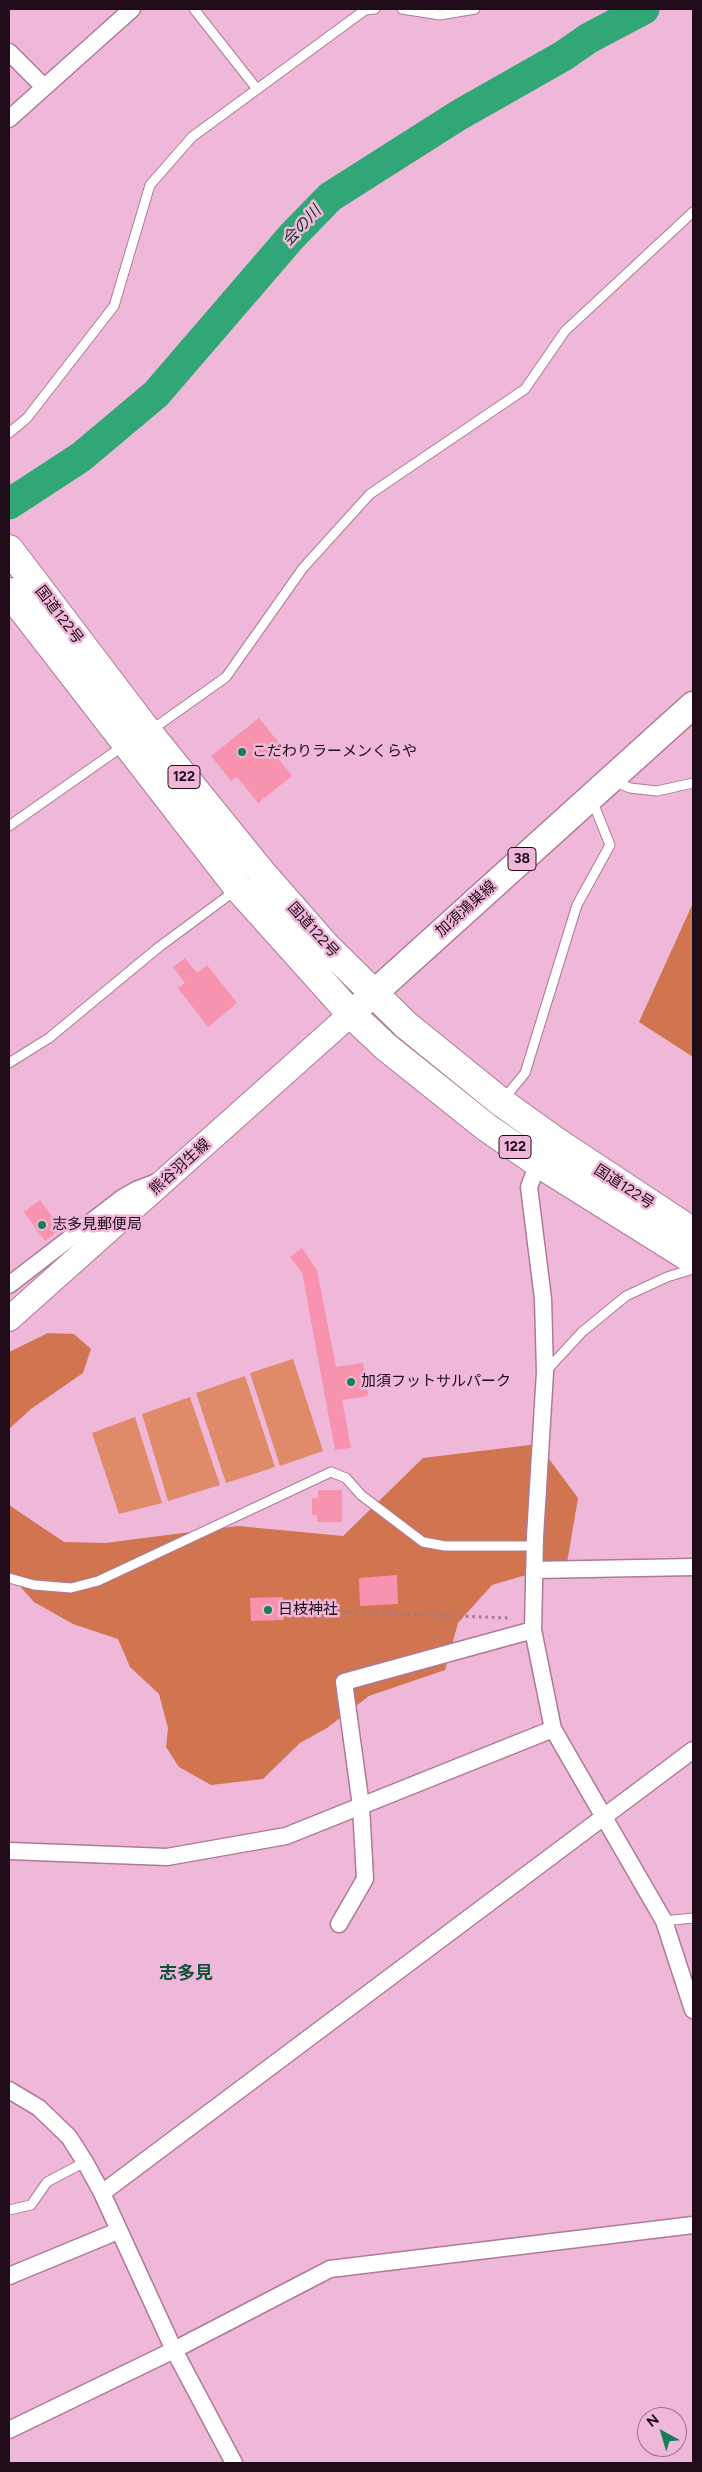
<!DOCTYPE html>
<meta charset="utf-8">
<style>
body{margin:0}
#map{position:relative;width:702px;height:2472px;overflow:hidden;background:#efb8d9;font-family:Figtree,sans-serif}
canvas{display:block}
.frame{position:absolute;inset:0;border:10px solid #1f0c18;pointer-events:none}
.north{position:absolute;left:637px;top:2407px;width:50px;height:50px;box-sizing:border-box;background:#efb8d9;border:1px solid #9c738c;border-radius:50%;rotate:321deg;font-size:14px;font-weight:700;line-height:20px;text-align:center;color:#1f0c18}
.north::after{content:'';display:block;margin:auto;width:18px;height:22px;background:#187e57;clip-path:polygon(50% 0,100% 100%,50% 72%,0 100%)}
</style>
<div id="map">
<canvas width="702" height="2472"></canvas>
<div class="frame"></div>
<div class="north">N</div>
</div>
<script>
const g = document.querySelector('canvas').getContext('2d');
g.lineJoin = 'round';
function fillPath(path, color) {
  g.fillStyle = color;
  g.fill(path, 'evenodd');
}
function shape(rows) {
  const path = new Path2D();
  for (const r of rows) {
    path.moveTo(r[0], r[1]);
    for (let i = 2; i < r.length; i += 2) path.lineTo(r[i], r[i + 1]);
  }
  return path;
}
function stroke(path, color, width, dash) {
  g.strokeStyle = color;
  g.lineWidth = width;
  g.lineCap = dash ? 'butt' : 'round';
  g.setLineDash(dash || []);
  g.stroke(path);
}
function write(font, color, halo, rows, align = 'center') {
  g.font = font + ' Figtree,"Noto Sans JP",sans-serif';
  g.lineWidth = 5;
  g.setLineDash([]);
  g.textBaseline = 'middle';
  g.strokeStyle = halo;
  g.fillStyle = color;
  for (const [text, x, y, turn = 0] of rows) {
    g.save();
    g.translate(x, y);
    g.rotate((+turn || 0) * Math.PI / 180);
    g.textAlign = isNaN(turn) ? turn : align;
    if (halo) g.strokeText(text, 0, 0);
    g.fillText(text, 0, 0);
    g.restore();
  }
}
fillPath(shape([
 [293,1359,323,1451,280,1466,250,1373],
 [245,1376,275,1467,226,1483,196,1393],
 [190,1397,220,1485,168,1501,142,1414],
 [135,1417,162,1503,119,1514,92,1433]
]), '#df8a69');
fillPath(shape([
 [693,903,693,1057,639,1022],
 [48,1333,74,1334,91,1349,83,1373,31,1409,9,1429,9,1352],
 [538,1444,578,1498,567,1563,492,1585,458,1623,445,1670,369,1696,327,1728,300,1743,263,1779,211,1785,179,1767,166,1747,168,1728,159,1694,130,1667,118,1639,73,1624,34,1602,9,1574,9,1505,64,1542,105,1543,238,1526,343,1536,423,1458]
]), '#d17551');
stroke(shape([
 [9,504,81,457,156,394,292,236,330,197,459,115,563,56,589,38,644,9]
]), '#31a677', 31);
fillPath(shape([
 [259,718,279,743,271,750,292,776,258,803,237,777,231,781,211,756],
 [185,958,197,973,207,965,237,1003,208,1027,178,988,185,983,173,967],
 [40,1200,61,1228,45,1241,24,1212],
 [302,1248,317,1270,336,1367,363,1363,368,1396,342,1400,351,1448,335,1450,302,1272,290,1257],
 [318,1490,342,1490,342,1522,317,1522,317,1515,312,1515,312,1498,318,1498],
 [397,1575,398,1604,360,1606,359,1578],
 [283,1597,284,1620,251,1621,250,1598]
]), '#f792af');
const lane = shape([
 [194,9,257,89],
 [402,9,440,15,475,9],
 [9,433,27,418,114,306,150,185,192,137,365,10,375,9],
 [150,731,226,677,303,568,370,494,525,389,565,331,693,212],
 [613,781,630,788,657,791,693,783],
 [9,826,123,746],
 [9,1063,49,1038,159,947,236,890],
 [503,1100,525,1073,577,905,610,845,592,800],
 [546,1371,582,1332,626,1296,667,1277,693,1269],
 [9,1578,34,1585,71,1588,98,1581,331,1472,346,1478,361,1495,423,1542,445,1546,535,1546],
 [664,1921,693,1918],
 [9,2210,31,2205,47,2182,85,2162]
]);
const street = shape([
 [9,52,44,87],
 [9,119,132,9],
 [538,1163,529,1187,543,1299,545,1372,535,1537,533,1630,553,1729,664,1921,693,2010],
 [9,1285,122,1198,136,1190,157,1182],
 [534,1570,693,1567],
 [9,1851,167,1857,286,1836,553,1729],
 [339,1924,365,1879,361,1806,344,1682,533,1630],
 [9,2090,39,2108,69,2137,85,2162,102,2193,174,2350,234,2463],
 [102,2193,693,1750],
 [9,2276,118,2231],
 [9,2430,174,2350,330,2269,693,2225]
]);
const secondary = shape([
 [9,1319,351,1014]
]);
const primary = shape([
 [351,1014,693,705]
]);
const highway = shape([
 [9,549,148,732,262,873,326,946,406,1025,501,1102,554,1140,693,1232],
 [9,592,238,888,351,1014,386,1047,486,1127,538,1163,693,1260]
]);
stroke(lane, '#ae7a9a', 11);
stroke(street, '#ae7a9a', 19);
stroke(secondary, '#ae7a9a', 26);
stroke(primary, '#ae7a9a', 29);
stroke(highway, '#ae7a9a', 30);
stroke(shape([
 [297,1610,510,1618]
]), '#a17790', 3, [2.5, 4]);
stroke(lane, '#fff', 9);
stroke(street, '#fff', 16);
stroke(secondary, '#fff', 24);
stroke(primary, '#fff', 26);
stroke(highway, '#fff', 28);
for (const [x, y, r, color] of [
 [242,752,5,"#187e57"],
 [42,1225,5,"#187e57"],
 [351,1382,5,"#187e57"],
 [268,1610,5,"#187e57"]
]) {
  const dot = new Path2D();
  dot.arc(x, y, r, 0, 2 * Math.PI);
  g.fillStyle = color;
  g.fill(dot);
  stroke(dot, '#efb8d9', 2);
}
for (const [x, y, w] of [
 [184,777,32],
 [522,859,28],
 [515,1147,32]
]) {
  const box = new Path2D();
  box.roundRect(x - w / 2, y - 11.5, w, 23, 4);
  g.fillStyle = '#efb8d9';
  g.fill(box);
  stroke(box, '#1f0c18', 1);
}
write('bold 14px', '#1f0c18', null, [
 ["122",184,777],
 ["38",522,859],
 ["122",515,1147]
]);
write('15px', '#1f0c18', '#efb8d9', [
 ["国道122号",59,615,53],
 ["加須鴻巣線",466,909,-42],
 ["国道122号",313,930,48],
 ["熊谷羽生線",180,1167,-42],
 ["国道122号",624,1187,33]
]);
write('15px', '#1f0c18', '#efb8d9', [
 ["こだわりラーメンくらや",252,752],
 ["志多見郵便局",52,1225],
 ["加須フットサルパーク",361,1382],
 ["日枝神社",278,1610]
], 'left');
write('italic 16px', '#063825', '#efb8d9', [
 ["会の川",302,226,-47]
]);
write('bold 18px', '#0f5439', '#efb8d9', [
 ["志多見",186,1974]
]);
</script>
